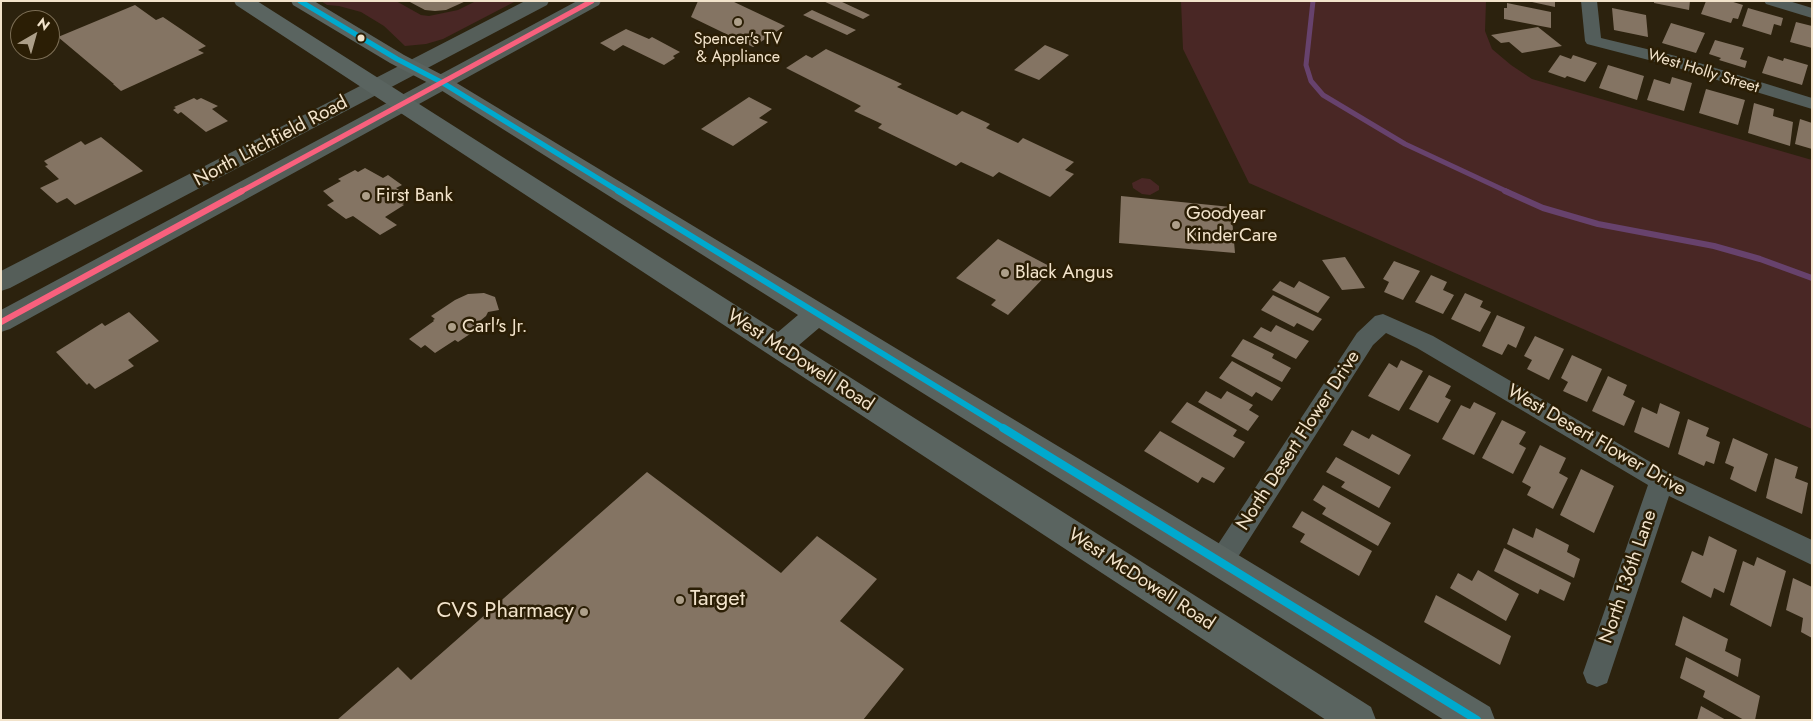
<!DOCTYPE html>
<style>
body{margin:0}
#map{position:relative;width:1813px;height:721px;overflow:hidden;background:#2c220e;font-family:Jost,sans-serif}
canvas{display:block}
.frame{position:absolute;inset:0;border:2px solid #f2e3cb;pointer-events:none}
.north{position:absolute;left:10px;top:10px;width:50px;height:50px;box-sizing:border-box;background:#2b1e05;border:1px solid #7b6d54;border-radius:50%;rotate:38deg;font-size:14px;font-weight:700;line-height:20px;text-align:center;color:#f2e3cb}
.north::after{content:'';display:block;margin:auto;width:18px;height:22px;background:#ad9f89;clip-path:polygon(50% 0,100% 100%,50% 72%,0 100%)}
</style>
<div id="map">
<canvas width="1813" height="721"></canvas>
<div class="frame"></div>
<div class="north">N</div>
</div>
<script>
const g = document.querySelector('canvas').getContext('2d');
g.lineJoin = 'round';
function fillPath(path, color) {
  g.fillStyle = color;
  g.fill(path, 'evenodd');
}
function shape(rows) {
  const path = new Path2D();
  for (const r of rows) {
    path.moveTo(r[0], r[1]);
    for (let i = 2; i < r.length; i += 2) path.lineTo(r[i], r[i + 1]);
  }
  return path;
}
function stroke(path, color, width, dash) {
  g.strokeStyle = color;
  g.lineWidth = width;
  g.lineCap = dash ? 'butt' : 'round';
  g.setLineDash(dash || []);
  g.stroke(path);
}
function write(font, color, halo, rows, align = 'center') {
  g.font = font + ' Jost,sans-serif';
  g.lineWidth = 5;
  g.setLineDash([]);
  g.textBaseline = 'middle';
  g.strokeStyle = halo;
  g.fillStyle = color;
  for (const [text, x, y, turn = 0] of rows) {
    g.save();
    g.translate(x, y);
    g.rotate((+turn || 0) * Math.PI / 180);
    g.textAlign = isNaN(turn) ? turn : align;
    if (halo) g.strokeText(text, 0, 0);
    g.fillText(text, 0, 0);
    g.restore();
  }
}
fillPath(shape([
 [321,1,396,1,421,15,429,16,458,10,476,1,516,1,443,39,426,44,405,46,384,26,361,12,339,6,327,5],
 [1181,1,1486,1,1485,31,1492,49,1511,65,1532,79,1812,160,1812,429,1249,183,1183,49],
 [1142,178,1150,179,1159,186,1159,190,1150,195,1142,194,1133,188,1132,183]
]), '#492725');
stroke(shape([
 [1313,1,1306,65,1311,81,1323,95,1405,144,1508,192]
]), '#67426d', 5);
stroke(shape([
 [1505,191,1543,208,1598,224,1714,246,1760,259,1812,278]
]), '#67426d', 6);
fillPath(shape([
 [408,1,466,1,446,10,435,11,425,10],
 [698,1,732,1,785,26,753,47,691,17],
 [823,1,840,1,870,15,863,19],
 [1532,1,1555,1,1555,7,1532,2],
 [1654,1,1690,1,1689,10,1654,3],
 [1706,1,1730,1,1743,5,1738,19,1733,18,1731,23,1701,14],
 [1507,3,1551,12,1551,28,1504,19,1504,8,1507,8],
 [135,5,156,20,163,17,206,46,198,50,204,53,121,91,113,84,114,84,58,37],
 [1612,8,1646,15,1648,37,1614,30],
 [1748,8,1783,18,1781,26,1774,24,1771,35,1742,26],
 [812,10,856,30,847,35,803,15],
 [1796,22,1812,26,1812,48,1790,42],
 [1671,23,1705,33,1696,53,1662,43],
 [1538,27,1562,46,1522,53,1509,42,1501,43,1491,35],
 [626,29,649,39,652,37,680,52,673,56,675,58,664,65,623,45,614,51,600,43],
 [1715,40,1744,48,1740,59,1747,61,1745,68,1719,60,1721,58,1709,54],
 [1045,45,1069,55,1039,80,1014,70],
 [826,49,902,84,897,87,957,115,962,111,990,124,986,128,1018,143,1023,138,1074,162,1065,170,1074,174,1050,197,999,172,993,177,961,162,956,166,878,128,882,124,854,111,861,106,786,68,806,55,812,58],
 [1560,55,1571,59,1573,55,1597,63,1585,82,1567,76,1565,78,1548,72],
 [1768,56,1783,61,1784,58,1808,65,1802,85,1762,73],
 [1608,65,1644,76,1637,100,1599,88],
 [1672,77,1692,83,1684,111,1647,100,1654,79,1670,84],
 [1706,89,1745,100,1738,125,1699,113],
 [749,97,772,109,759,118,768,122,733,146,701,129],
 [194,98,197,100,201,98,218,106,212,109,228,121,206,132,181,112,178,114,173,110,176,108,174,107],
 [1754,103,1774,109,1773,116,1793,122,1790,146,1748,133],
 [1800,119,1812,123,1812,149,1795,144],
 [101,137,143,171,75,205,67,198,57,203,40,188,59,179,45,166,48,165,44,161,81,141,85,145],
 [365,168,383,178,388,175,402,185,396,188,407,195,405,196,410,200,402,204,404,205,385,217,397,225,380,235,353,216,346,219,327,205,334,201,323,191,341,181,338,179,355,170,358,172],
 [1121,196,1231,207,1235,253,1119,243],
 [998,239,1053,268,1008,315,991,305,996,300,956,278],
 [1345,257,1365,288,1342,290,1322,260],
 [1394,261,1420,271,1403,300,1384,292,1389,282,1383,279],
 [1431,275,1447,282,1443,290,1454,295,1443,314,1415,302],
 [1280,281,1294,288,1299,281,1330,297,1318,313,1272,290],
 [484,293,495,297,499,310,488,312,486,316,475,325,479,328,458,342,455,340,435,353,425,345,421,348,409,339,434,321,433,320,435,319,431,316,455,300,468,294],
 [1465,293,1483,301,1480,307,1491,312,1480,332,1451,319],
 [1273,295,1322,319,1313,331,1297,323,1294,327,1261,310],
 [129,312,159,341,128,360,134,366,95,389,89,383,87,385,56,352,102,323,105,326],
 [1497,315,1525,327,1516,348,1508,344,1502,355,1482,346],
 [1276,325,1309,341,1296,359,1253,337,1261,327,1271,332],
 [1535,336,1564,349,1549,380,1527,369,1532,360,1524,356],
 [1243,339,1274,354,1272,358,1291,368,1282,382,1231,356],
 [1572,355,1602,369,1587,402,1563,391,1568,382,1561,378],
 [1401,360,1423,371,1399,411,1368,396,1389,363,1397,368],
 [1232,361,1281,388,1272,401,1256,392,1252,397,1219,378],
 [1429,375,1451,386,1445,397,1451,400,1438,423,1409,409],
 [1608,376,1627,385,1623,395,1635,401,1624,426,1592,411],
 [1206,391,1221,399,1227,391,1253,405,1249,410,1259,416,1248,431,1198,402],
 [1187,402,1237,430,1233,436,1245,442,1234,458,1171,422],
 [1474,402,1496,413,1474,455,1442,439,1461,405,1470,409],
 [1660,403,1680,412,1669,448,1634,432,1642,407,1657,414],
 [1688,419,1709,428,1706,436,1720,442,1714,464,1706,461,1704,466,1678,454],
 [1502,420,1526,432,1519,444,1526,448,1513,474,1482,458],
 [1352,430,1369,439,1372,434,1411,455,1399,475,1343,445],
 [1160,431,1225,468,1214,483,1202,477,1198,483,1144,451],
 [1733,438,1768,454,1756,492,1730,479,1734,467,1725,463],
 [1540,445,1566,458,1559,473,1568,478,1553,509,1527,495,1531,487,1522,482],
 [1336,457,1391,487,1379,508,1341,487,1345,482,1326,472],
 [1775,458,1798,467,1795,478,1808,483,1802,514,1766,498],
 [1581,469,1614,486,1594,533,1560,515],
 [647,472,781,573,817,536,877,579,840,621,904,669,863,720,337,720,398,667,411,680],
 [1323,485,1391,523,1378,546,1322,514,1326,508,1313,500],
 [1302,511,1372,551,1359,576,1300,542,1305,534,1292,527],
 [1513,528,1533,538,1536,528,1569,545,1567,552,1580,559,1574,578,1507,544],
 [1709,536,1737,550,1724,593,1714,588,1711,598,1681,582,1692,551,1703,556],
 [1504,548,1571,583,1564,601,1540,589,1538,594,1494,571],
 [1757,557,1786,571,1771,627,1730,605,1743,561,1754,566],
 [1478,570,1519,594,1506,621,1450,588,1458,573,1472,581],
 [1793,578,1812,587,1812,638,1801,632,1803,618,1786,610],
 [1436,595,1511,636,1500,665,1424,622],
 [1683,616,1728,639,1725,651,1741,659,1738,677,1675,645],
 [1686,657,1760,696,1755,720,1744,720,1703,697,1705,691,1680,678],
 [1701,706,1726,720,1697,720]
]), '#847463');
fillPath(shape([
 [1581,1,1597,1,1601,38,1680,57,1812,98,1812,109,1668,65,1587,44,1585,41,1581,1],
 [1764,1,1789,1,1812,8,1812,18,1766,4,1764,1],
 [1383,314,1433,336,1671,474,1812,540,1812,565,1669,496,1607,683,1597,687,1587,683,1583,673,1648,485,1417,348,1386,333,1373,345,1229,571,1220,575,1211,571,1207,563,1211,555,1357,333,1375,316,1383,314]
]), '#535d5a');
fillPath(shape([
 [525,1,549,1,547,5,10,288,1,291,1,271,525,1],
 [577,1,601,1,599,5,10,329,1,332,1,310,577,1]
]), '#555e59');
fillPath(shape([
 [234,1,257,1,778,332,798,315,436,87,390,63,293,5,291,1,314,1,404,55,450,79,1490,707,1495,720,1444,720,819,328,799,345,1371,707,1376,720,1326,720,236,5,234,1]
]), '#5a6460');
stroke(shape([
 [300,1,397,59,443,83,620,192]
]), '#00a9ce', 5);
stroke(shape([
 [618,191,1005,429]
]), '#00a9ce', 6);
stroke(shape([
 [1003,428,1477,720]
]), '#00a9ce', 8);
stroke(shape([
 [240,192,592,1]
]), '#f8607d', 5);
stroke(shape([
 [1,322,242,191]
]), '#f8607d', 6);
for (const [x, y, r, color] of [
 [738,22,5,"#ad9f89"],
 [361,38,4.5,"#f2e3cb"],
 [366,196,5,"#ad9f89"],
 [1176,225,5,"#ad9f89"],
 [1005,273,5,"#ad9f89"],
 [452,327,5,"#ad9f89"],
 [680,600,5,"#ad9f89"],
 [584,612,5,"#ad9f89"]
]) {
  const dot = new Path2D();
  dot.arc(x, y, r, 0, 2 * Math.PI);
  g.fillStyle = color;
  g.fill(dot);
  stroke(dot, '#2b1e05', 2);
}
write('16px', '#f2e3cb', '#2b1e05', [
 ["Spencer's TV",738,40],
 ["& Appliance",738,58]
]);
write('16px', '#f2e3cb', '#2b1e05', [
 ["West Holly Street",1703,72,17]
]);
write('19px', '#f2e3cb', '#2b1e05', [
 ["North Litchfield Road",271,142,-28],
 ["West McDowell Road",800,361,33],
 ["North Desert Flower Drive",1299,441,-57],
 ["West Desert Flower Drive",1596,441,30],
 ["North 136th Lane",1629,577,-71],
 ["West McDowell Road",1141,580,33]
]);
write('19px', '#f2e3cb', '#2b1e05', [
 ["First Bank",376,196],
 ["Goodyear",1186,214],
 ["KinderCare",1186,236],
 ["Black Angus",1015,273],
 ["Carl's Jr.",462,327]
], 'left');
write('22px', '#f2e3cb', '#2b1e05', [
 ["Target",690,600],
 ["CVS Pharmacy",574,612,"right"]
], 'left');
</script>
